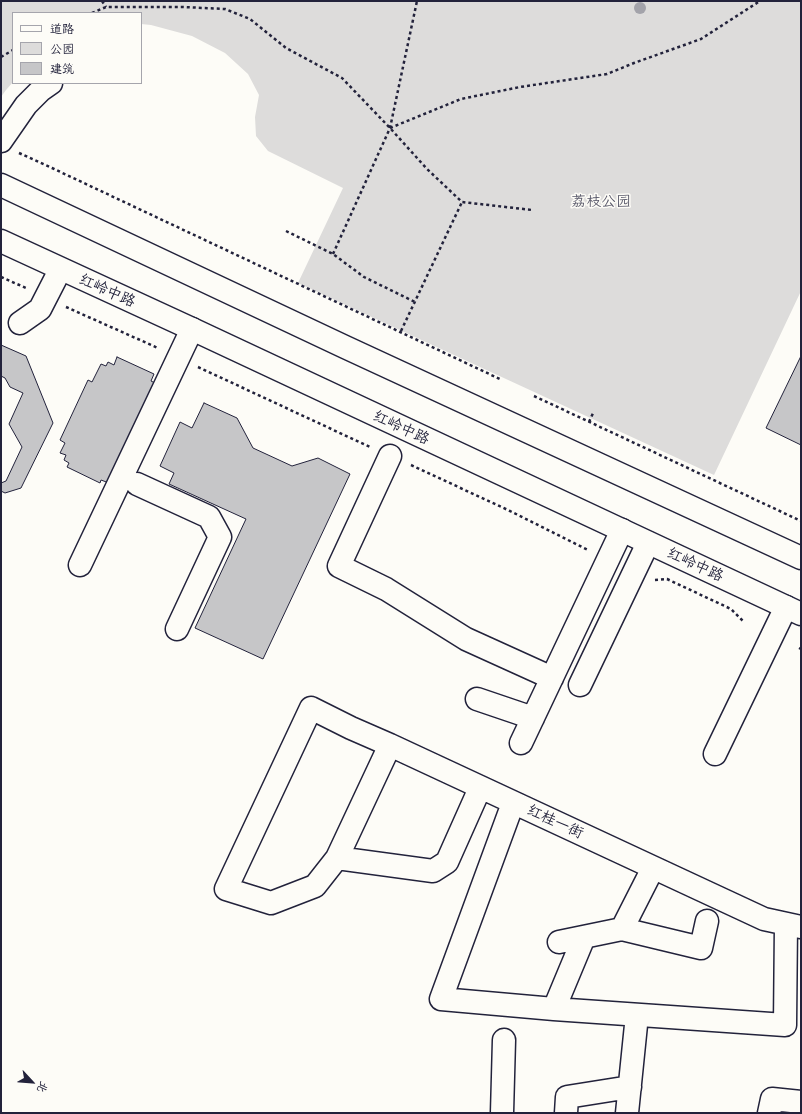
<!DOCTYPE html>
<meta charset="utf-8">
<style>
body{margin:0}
#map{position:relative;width:802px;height:1114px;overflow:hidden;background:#fdfcf7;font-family:"Patrick Hand","LXGW WenKai TC",sans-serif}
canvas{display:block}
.frame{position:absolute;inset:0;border:2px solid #22223b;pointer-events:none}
.legend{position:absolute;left:12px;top:12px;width:130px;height:72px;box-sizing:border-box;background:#fdfcf7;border:1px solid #a5a5ac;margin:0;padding:5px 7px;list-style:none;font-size:12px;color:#22223b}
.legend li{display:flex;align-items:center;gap:8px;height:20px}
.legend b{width:20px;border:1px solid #a5a5ac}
.north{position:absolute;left:12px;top:1062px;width:40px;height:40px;-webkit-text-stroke:3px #fdfcf7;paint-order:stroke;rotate:116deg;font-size:11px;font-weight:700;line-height:16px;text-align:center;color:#22223b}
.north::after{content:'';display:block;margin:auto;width:14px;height:18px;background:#22223b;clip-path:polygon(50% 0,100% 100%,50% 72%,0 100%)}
</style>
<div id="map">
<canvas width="802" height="1114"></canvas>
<div class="frame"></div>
<ul class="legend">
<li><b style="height:5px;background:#fdfcf7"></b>道路</li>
<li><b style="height:11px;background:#dddcdb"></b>公园</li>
<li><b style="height:11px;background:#c6c6c8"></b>建筑</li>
</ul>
<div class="north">北</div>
</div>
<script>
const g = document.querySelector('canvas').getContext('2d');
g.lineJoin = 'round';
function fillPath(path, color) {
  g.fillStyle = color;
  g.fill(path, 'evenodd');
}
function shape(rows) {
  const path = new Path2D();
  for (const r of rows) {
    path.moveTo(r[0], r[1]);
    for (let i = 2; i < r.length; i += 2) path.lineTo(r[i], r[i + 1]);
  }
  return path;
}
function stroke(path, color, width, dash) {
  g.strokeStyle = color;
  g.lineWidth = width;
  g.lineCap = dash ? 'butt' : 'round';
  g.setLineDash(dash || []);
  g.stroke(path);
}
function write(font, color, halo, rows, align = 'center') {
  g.font = font + ' "Patrick Hand","LXGW WenKai TC",sans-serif';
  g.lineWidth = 3;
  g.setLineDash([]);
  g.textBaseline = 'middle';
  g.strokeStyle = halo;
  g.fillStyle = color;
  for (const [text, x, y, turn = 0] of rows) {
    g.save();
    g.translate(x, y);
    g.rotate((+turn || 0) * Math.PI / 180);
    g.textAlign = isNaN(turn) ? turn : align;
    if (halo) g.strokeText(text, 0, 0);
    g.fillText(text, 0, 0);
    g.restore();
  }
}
fillPath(shape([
 [1,1,801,1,801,291,714,475,298,283,343,188,268,151,256,136,255,117,259,95,248,74,225,53,192,36,151,25,141,24,141,13,13,13,13,82,6,90,1,97]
]), '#dddcdb');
const building = shape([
 [1,345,26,356,53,423,21,488,5,493,1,491,1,345],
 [801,356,801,445,766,428,801,356],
 [117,357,154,374,151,381,157,384,109,483,101,480,100,483,67,467,69,463,64,460,66,455,60,453,65,443,60,440,88,380,92,382,101,364,106,366,108,362,114,365,117,357],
 [1,376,5,378,10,387,23,393,9,424,22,447,6,481,1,483,1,376],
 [204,403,237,418,253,448,292,466,318,458,350,474,263,659,195,628,246,519,169,484,174,473,160,466,180,422,192,428,204,403]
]);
fillPath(building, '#c6c6c8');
stroke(building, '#22223b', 1);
const minor = shape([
 [1,141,26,105,41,90,51,83],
 [20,323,40,309,60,270],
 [390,456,339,566,386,589,466,639,552,678],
 [137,484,209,517,220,537,177,629],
 [80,565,192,329],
 [580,685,648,543],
 [477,699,533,718],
 [521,743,622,530],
 [390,745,337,858,315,886,271,903,226,889,311,708,351,728,390,745,764,919,801,927],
 [715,754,786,607],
 [513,803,441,999,554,1009,785,1025,786,924],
 [337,858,433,871,447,862,480,788],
 [622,929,653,868],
 [559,942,622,929,701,948,707,921],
 [554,1009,584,937],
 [502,1113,504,1040],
 [566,1113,567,1097,630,1087],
 [627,1113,637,1015],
 [769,1113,772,1099,801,1102]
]);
const major = shape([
 [1,185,345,347,801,558],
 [1,241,192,329,801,614]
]);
stroke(minor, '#22223b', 25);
stroke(major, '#22223b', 25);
stroke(shape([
 [102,1,106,7],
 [92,13,106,7,183,7,225,9,250,19,286,48,342,78,390,128,427,169,462,202,532,210],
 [1,57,13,50],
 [390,128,461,99,520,87,607,74,634,63,701,39,760,1],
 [19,153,52,168,502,380],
 [286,231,333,254,364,277,415,302],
 [333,254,390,128,417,1],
 [1,277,26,288],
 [66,307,158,348],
 [401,331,462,202],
 [198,367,370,447],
 [534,396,801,521],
 [589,422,594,411],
 [411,465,510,511,588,550],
 [655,580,667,579,731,609,743,621],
 [799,648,801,649]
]), '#22223b', 2.5, [3, 3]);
stroke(minor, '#fdfcf7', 22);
stroke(major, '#fdfcf7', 22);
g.fillStyle = '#a3a3aa';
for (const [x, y] of [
 [640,8]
]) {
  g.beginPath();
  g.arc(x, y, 6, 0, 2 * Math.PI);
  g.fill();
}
write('15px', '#5a5a6b', '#fdfcf7', [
 ["荔枝公园",601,202]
]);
write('15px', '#22223b', '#fdfcf7', [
 ["红岭中路",107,291,24],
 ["红岭中路",401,428,25],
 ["红岭中路",695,565,25],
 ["红桂一街",555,822,25]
]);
</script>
